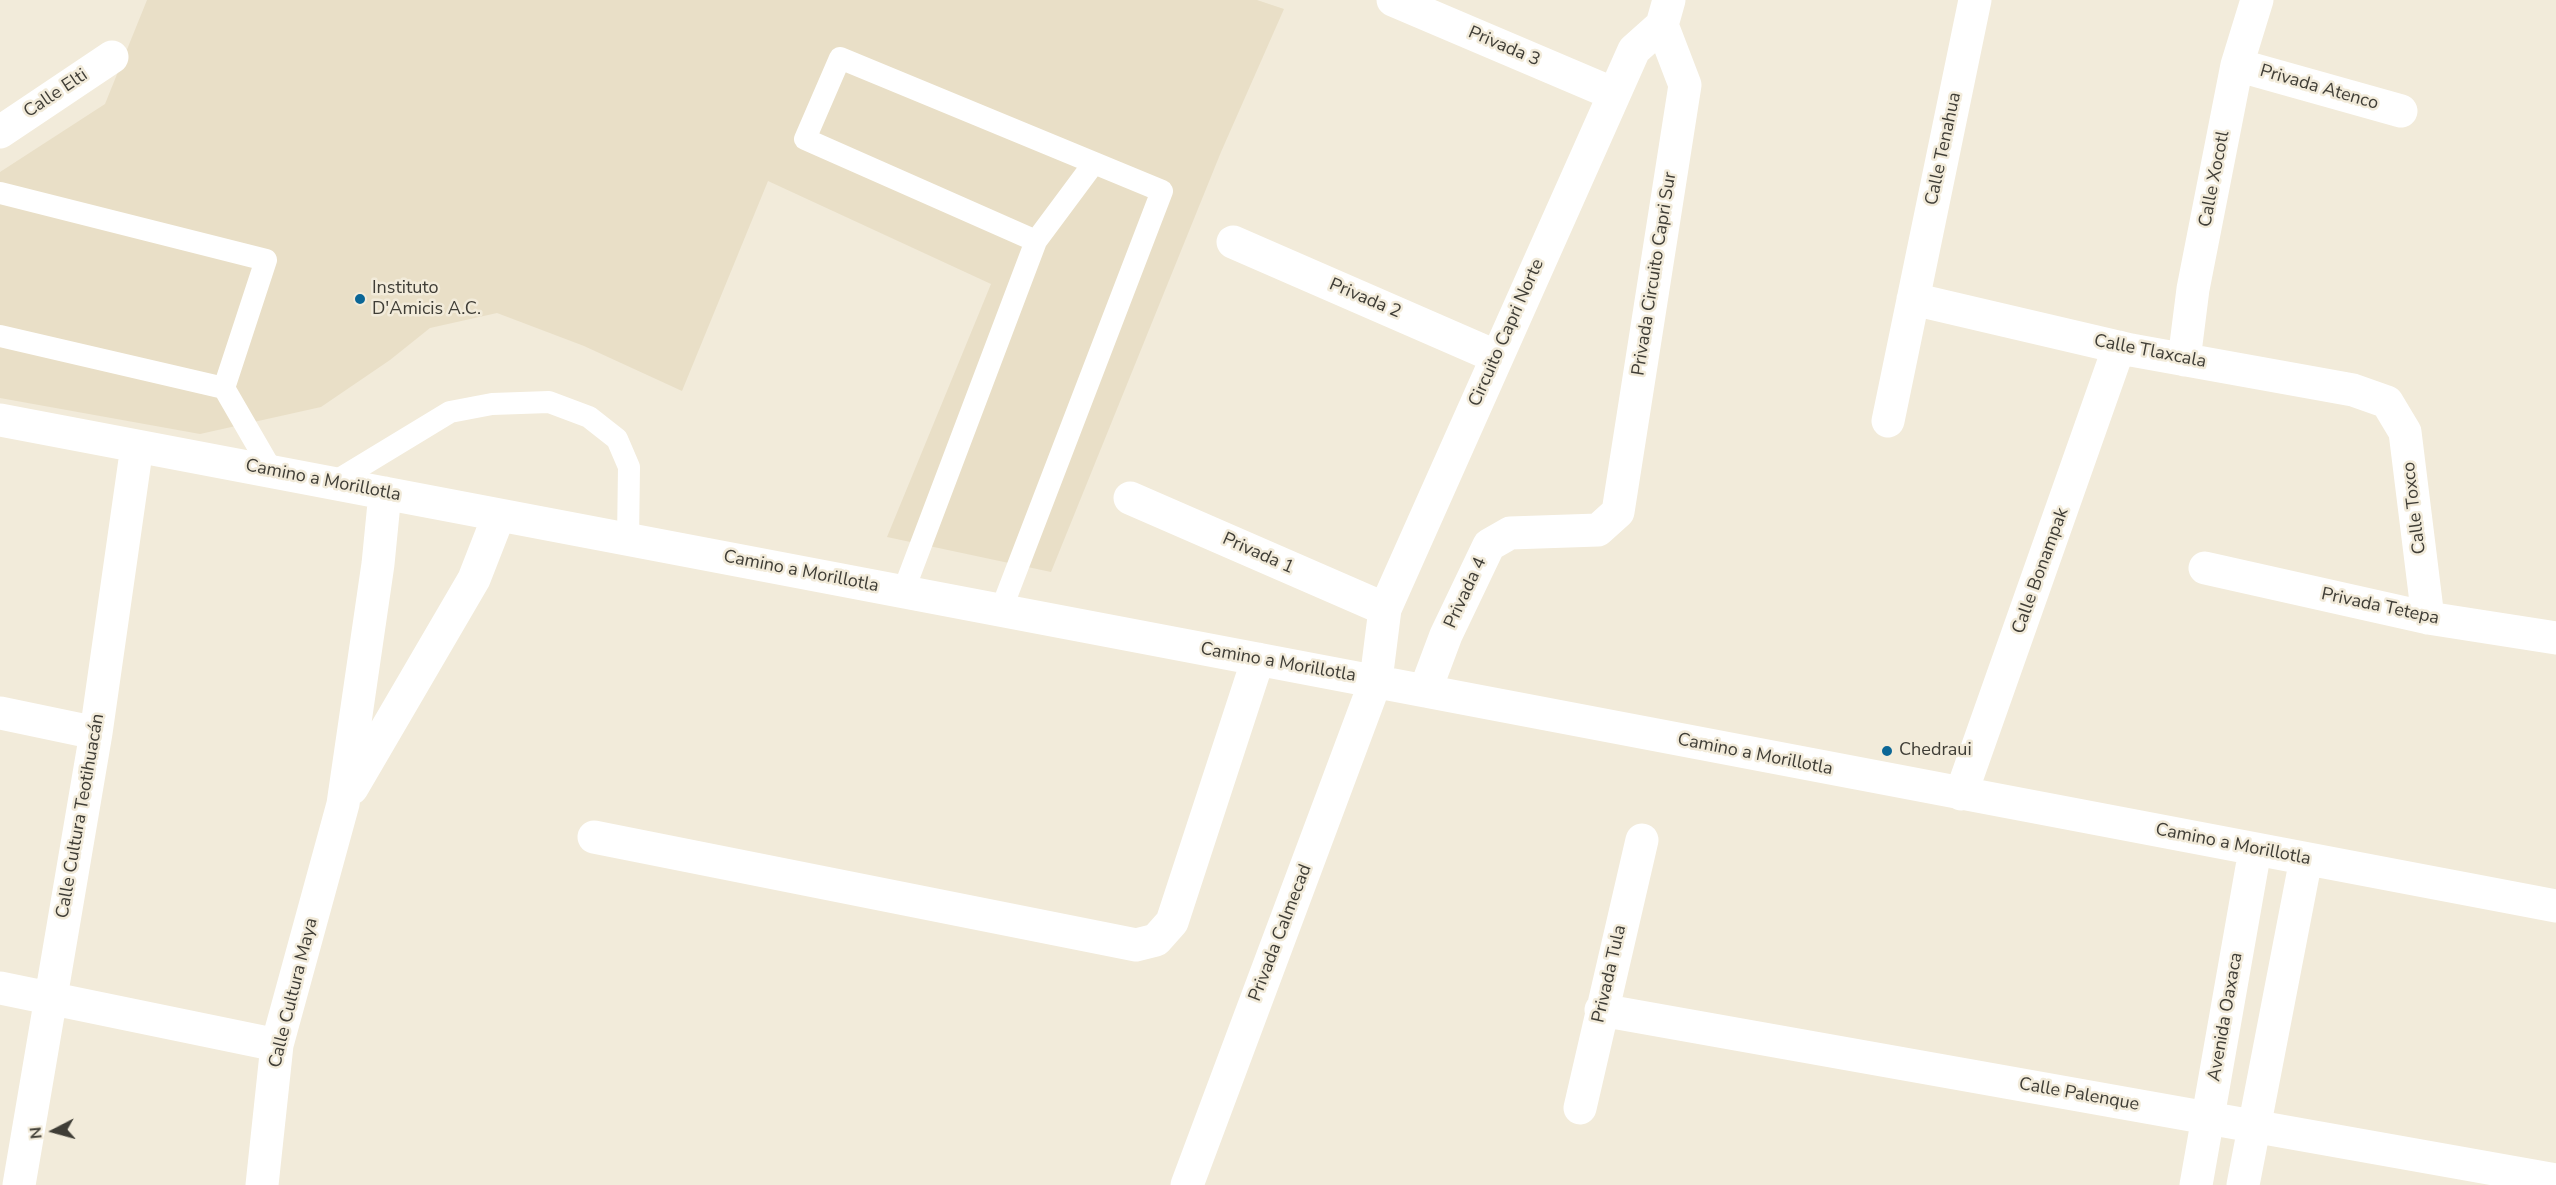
<!DOCTYPE html>
<meta charset="utf-8">
<style>
body{margin:0}
#map{position:relative;width:2556px;height:1185px;overflow:hidden;background:#f2ebda;font-family:"Nunito Sans",sans-serif}
canvas{display:block}
.north{position:absolute;left:24px;top:1101px;width:60px;height:60px;-webkit-text-stroke:4px #f2ebda;paint-order:stroke;rotate:264deg;font-size:16px;font-weight:700;line-height:24px;text-align:center;color:#3f3d36}
.north::after{content:'';display:block;margin:auto;width:21px;height:27px;background:#3f3d36;clip-path:polygon(50% 0,100% 100%,50% 72%,0 100%)}
</style>
<div id="map">
<canvas width="2556" height="1185"></canvas>
<div class="north">N</div>
</div>
<script>
const g = document.querySelector('canvas').getContext('2d');
g.lineJoin = 'round';
function fillPath(path, color) {
  g.fillStyle = color;
  g.fill(path, 'evenodd');
}
function shape(rows) {
  const path = new Path2D();
  for (const r of rows) {
    path.moveTo(r[0], r[1]);
    for (let i = 2; i < r.length; i += 2) path.lineTo(r[i], r[i + 1]);
  }
  return path;
}
function stroke(path, color, width, dash) {
  g.strokeStyle = color;
  g.lineWidth = width;
  g.lineCap = dash ? 'butt' : 'round';
  g.setLineDash(dash || []);
  g.stroke(path);
}
function write(font, color, halo, rows, align = 'center') {
  g.font = font + ' "Nunito Sans",sans-serif';
  g.lineWidth = 5;
  g.setLineDash([]);
  g.textBaseline = 'middle';
  g.strokeStyle = halo;
  g.fillStyle = color;
  for (const [text, x, y, turn = 0] of rows) {
    g.save();
    g.translate(x, y);
    g.rotate((+turn || 0) * Math.PI / 180);
    g.textAlign = isNaN(turn) ? turn : align;
    if (halo) g.strokeText(text, 0, 0);
    g.fillText(text, 0, 0);
    g.restore();
  }
}
fillPath(shape([
 [147,0,1257,0,1284,9,1221,152,1051,572,887,537,991,284,768,181,682,391,584,346,497,313,430,328,390,360,321,407,200,434,0,398,0,172,105,104]
]), '#e9dfc7');
stroke(shape([
 [0,193,266,260,224,388],
 [1036,241,1094,163],
 [0,336,224,388,272,471],
 [333,483,450,412,492,404,549,402,589,417,617,439,629,467,628,540],
 [903,592,1036,241,805,139,840,58,1162,191,1001,610]
]), '#fff', 22);
stroke(shape([
 [1393,0,1614,94],
 [2237,65,2401,111],
 [0,132,112,57],
 [1233,242,1497,357],
 [1913,299,2131,350,2353,390,2387,402,2405,432,2428,618],
 [2184,360,2193,289,2237,65,2257,0],
 [0,420,2556,906],
 [1888,421,1975,0],
 [1130,498,1385,609],
 [2205,568,2428,618,2556,638],
 [1425,691,1446,635,1489,545,1510,533,1598,530,1618,512,1685,85,1662,25],
 [0,713,96,733],
 [352,788,474,579,499,515],
 [1961,794,2119,347],
 [594,837,1136,945,1156,940,1172,922,1258,659],
 [0,988,277,1045],
 [1601,1010,2556,1180],
 [1580,1108,1642,840],
 [19,1185,96,733,137,446],
 [262,1185,277,1045,343,804,378,564,385,493],
 [1187,1185,1376,680,1385,609,1634,50,1662,25,1669,0],
 [2196,1185,2255,850],
 [2243,1185,2306,859]
]), '#fff', 33);
for (const [x, y, r, color] of [
 [360,299,6,"#0b6696"],
 [1887,751,6,"#0b6696"]
]) {
  const dot = new Path2D();
  dot.arc(x, y, r, 0, 2 * Math.PI);
  g.fillStyle = color;
  g.fill(dot);
  stroke(dot, '#f2ebda', 2);
}
write('18px', '#3f3d36', '#f2ebda', [
 ["Privada 3",1504,47,23],
 ["Privada Atenco",2319,88,16],
 ["Calle Elti",56,94,-34],
 ["Calle Tenahua",1944,149,-78],
 ["Calle Xocotl",2215,179,-79],
 ["Privada Circuito Capri Sur",1655,274,-81],
 ["Privada 2",1365,299,23],
 ["Circuito Capri Norte",1507,333,-66],
 ["Calle Tlaxcala",2150,352,11],
 ["Camino a Morillotla",323,481,11],
 ["Calle Toxco",2415,508,-97],
 ["Privada 1",1258,554,24],
 ["Calle Bonampak",2041,571,-70],
 ["Camino a Morillotla",801,572,11],
 ["Privada 4",1466,593,-65],
 ["Privada Tetepa",2380,607,12],
 ["Camino a Morillotla",1278,663,10],
 ["Camino a Morillotla",1755,755,11],
 ["Calle Cultura Teotihuacán",81,816,-80],
 ["Camino a Morillotla",2233,845,11],
 ["Privada Calmecad",1281,933,-69],
 ["Privada Tula",1610,974,-77],
 ["Calle Cultura Maya",294,993,-76],
 ["Avenida Oaxaca",2226,1017,-80],
 ["Calle Palenque",2079,1095,10]
]);
write('18px', '#3f3d36', '#f2ebda', [
 ["Instituto",372,289],
 ["D'Amicis A.C.",372,310],
 ["Chedraui",1899,751]
], 'left');
</script>
